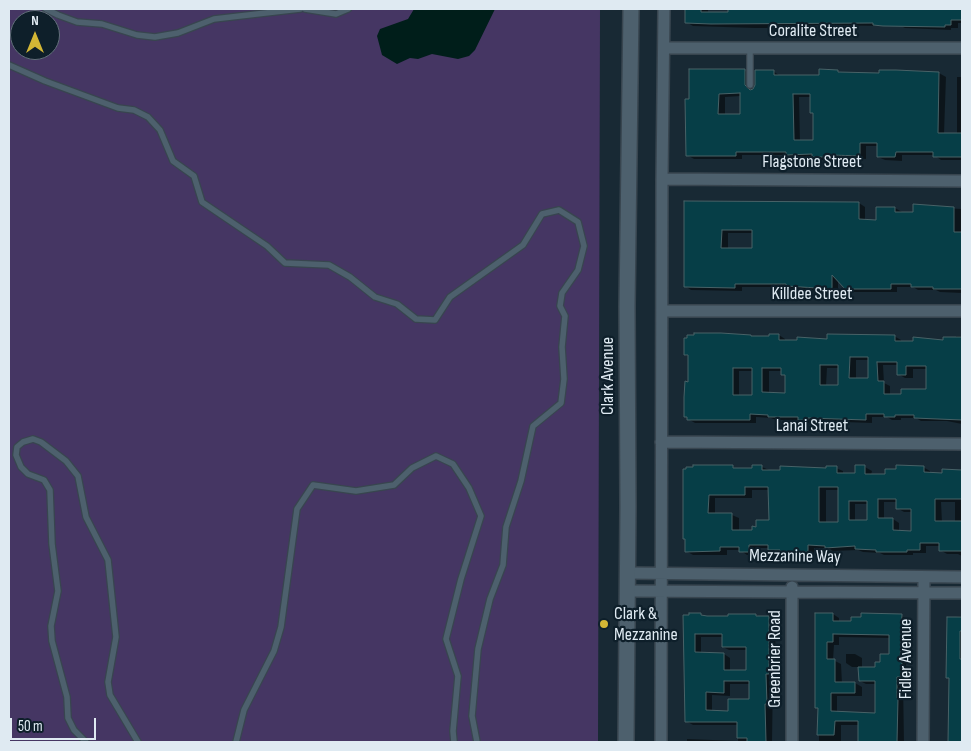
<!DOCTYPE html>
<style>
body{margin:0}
#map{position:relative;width:971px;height:751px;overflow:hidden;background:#182934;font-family:"Sofia Sans Condensed",sans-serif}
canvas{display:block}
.frame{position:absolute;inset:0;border:10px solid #dfeaf2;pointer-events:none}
.north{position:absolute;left:10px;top:10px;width:50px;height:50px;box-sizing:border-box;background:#0e1f2a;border:1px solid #62707a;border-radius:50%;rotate:0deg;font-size:14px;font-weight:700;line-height:20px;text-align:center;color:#dfeaf2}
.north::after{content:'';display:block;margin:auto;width:18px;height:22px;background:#d3b635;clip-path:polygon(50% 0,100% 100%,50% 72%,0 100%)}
.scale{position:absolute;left:10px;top:718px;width:86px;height:22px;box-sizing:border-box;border:2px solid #dfeaf2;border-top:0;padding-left:6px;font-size:15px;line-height:18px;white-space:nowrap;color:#dfeaf2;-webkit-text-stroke:4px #0e1f2a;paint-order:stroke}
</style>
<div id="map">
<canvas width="971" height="751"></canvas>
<div class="frame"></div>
<div class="north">N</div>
<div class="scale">50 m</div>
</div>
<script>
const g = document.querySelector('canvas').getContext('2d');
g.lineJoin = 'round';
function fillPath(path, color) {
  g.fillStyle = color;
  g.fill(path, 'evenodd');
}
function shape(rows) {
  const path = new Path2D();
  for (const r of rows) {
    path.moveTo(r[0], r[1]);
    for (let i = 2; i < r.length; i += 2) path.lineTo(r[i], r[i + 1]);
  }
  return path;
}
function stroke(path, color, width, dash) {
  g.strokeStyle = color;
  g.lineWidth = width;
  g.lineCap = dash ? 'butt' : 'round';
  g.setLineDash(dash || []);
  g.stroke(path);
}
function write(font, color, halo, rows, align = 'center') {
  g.font = font + ' "Sofia Sans Condensed",sans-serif';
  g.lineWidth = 4.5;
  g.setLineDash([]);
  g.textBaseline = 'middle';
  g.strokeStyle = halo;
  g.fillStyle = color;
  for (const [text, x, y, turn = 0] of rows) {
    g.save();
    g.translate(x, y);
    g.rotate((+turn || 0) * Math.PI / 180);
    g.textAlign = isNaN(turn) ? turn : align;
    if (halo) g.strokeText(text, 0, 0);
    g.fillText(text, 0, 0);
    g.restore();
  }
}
fillPath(shape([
 [9,9,600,9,598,742,9,742],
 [20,20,50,20,50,50,20,50]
]), '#453663');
fillPath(shape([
 [414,9,495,9,475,50,469,56,458,59,432,54,418,59,410,58,397,64,382,55,377,36,380,29,408,19]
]), '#001e1a');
fillPath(shape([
 [686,9,708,9,708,13,729,13,729,9,887,9,887,26,809,25,809,28,754,28,693,26,686,22],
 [899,9,962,9,962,23,958,23,958,28,951,28,951,30,905,28,899,25],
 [745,71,752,75,752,93,773,71,780,76,821,76,838,71,843,74,881,74,896,71,939,73,946,77,944,134,957,134,957,77,962,77,962,160,941,160,934,155,902,155,902,161,885,160,878,157,879,146,866,146,866,159,839,158,839,160,820,160,817,157,794,158,789,155,742,155,742,159,694,159,687,155,690,100],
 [741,96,741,116,725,116,725,97],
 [799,97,812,97,814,113,814,141,800,142],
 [685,202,859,203,865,207,865,221,877,221,877,208,895,208,902,212,914,214,914,205,938,206,942,208,962,209,962,293,940,292,936,290,918,290,913,287,897,287,897,292,853,292,846,288,838,280,838,292,794,289,789,287,742,287,742,291,691,290,685,286],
 [728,233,753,233,753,250,728,250],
 [779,335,785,339,785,342,894,336,901,340,901,342,944,341,956,338,956,336,962,336,962,424,947,421,921,421,916,418,901,418,901,420,892,420,887,417,872,417,872,423,814,421,814,423,805,423,799,420,776,420,771,418,756,417,756,423,695,423,688,419,690,357,685,355],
 [856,360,869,360,869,379,856,379],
 [883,365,898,365,898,374,905,378,913,378,913,369,927,369,927,390,902,395,890,395,890,386,884,383],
 [827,368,840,368,840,386,826,386],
 [739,371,753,371,753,396,739,396],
 [769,371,782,371,782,374,786,376,786,394,769,393],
 [732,467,737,469,753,469,762,467,769,470,836,468,843,471,843,474,856,474,865,467,872,471,871,475,886,475,923,467,930,471,930,474,943,474,943,470,962,470,962,556,958,554,947,554,940,550,940,546,926,546,926,553,913,553,913,555,884,555,880,553,863,552,858,550,833,551,828,548,814,548,814,555,787,555,784,554,776,554,769,548,755,548,755,555,747,555,740,550,727,550,727,555,693,555,686,551,685,470],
 [752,490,770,490,770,521,753,531,739,531,739,518,732,515,715,514,715,498,752,498],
 [826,490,839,490,839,524,826,523],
 [884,502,897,502,897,508,904,512,912,512,912,532,899,532,899,523,893,519,884,519],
 [941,502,955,502,955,522,942,522],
 [855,504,868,504,868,522,855,521],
 [700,614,705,617,756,615,760,617,769,617,775,621,776,677,773,677,772,742,687,742,687,739,738,741,739,725,693,725,686,721,685,616],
 [701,637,723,637,723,647,729,650,747,650,747,671,730,671,730,658,724,654,701,654],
 [730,684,750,684,750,700,729,712,712,712,712,695,730,696],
 [816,614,833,614,839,618,839,622,901,616,908,619,906,666,908,667,908,680,903,680,904,742,819,742,819,709,816,707],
 [839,637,891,638,890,656,876,668,862,668,862,658,855,654,846,654,846,663,852,667,860,667,860,681,866,684,876,684,876,714,837,713,837,696,862,696,862,687,855,683,842,683,841,664,833,660,834,645,839,645],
 [841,725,859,725,859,741,841,741],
 [962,616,962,742,949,742,951,679,947,677,949,618]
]), '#0007');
const building = shape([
 [685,9,701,9,701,12,728,12,728,9,962,9,962,20,951,20,951,25,945,25,945,27,883,26,873,25,873,23,711,24,685,23,685,9],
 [689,69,745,69,745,85,750,90,753,89,755,85,755,70,774,70,774,75,819,75,819,69,838,70,838,72,879,73,879,70,896,70,939,72,938,133,962,133,962,157,933,157,933,152,896,152,895,157,877,157,877,143,860,143,860,156,832,155,832,157,812,157,812,154,786,155,786,152,736,152,736,156,686,156,685,99,689,99,689,69],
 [740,93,740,114,718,114,719,94,740,93],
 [793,94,810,94,810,113,813,113,813,140,794,140,793,94],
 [684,201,859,202,859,219,876,220,876,207,895,207,895,212,913,212,913,204,954,207,954,232,962,232,962,289,933,289,933,287,911,287,911,284,891,284,891,289,845,289,832,275,832,289,786,286,786,284,735,284,735,288,684,287,684,201],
 [722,230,752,230,752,248,721,248,722,230],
 [694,333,721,333,751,335,751,336,769,336,769,334,779,334,779,340,797,340,797,337,827,339,827,334,895,335,895,341,913,341,913,337,943,340,943,337,962,337,962,420,914,418,914,415,895,415,895,417,884,417,884,414,866,414,866,420,808,418,808,420,798,420,798,417,768,417,768,415,750,414,750,420,687,420,687,417,684,417,684,397,685,381,688,382,688,355,684,355,684,338,687,338,687,335,694,335,694,333],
 [850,357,868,357,868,378,849,378,850,357],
 [877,362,897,362,897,375,906,375,906,366,926,366,926,389,901,389,901,394,884,394,884,381,878,381,877,362],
 [820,365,838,365,838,385,820,385,820,365],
 [733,368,752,368,752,395,733,395,733,368],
 [762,368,781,368,781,375,785,375,785,393,762,392,762,368],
 [693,465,733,465,733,468,752,468,752,465,762,465,762,470,780,470,780,466,826,468,826,466,837,466,837,473,855,473,855,465,865,465,865,474,885,474,885,469,896,469,896,465,924,466,924,472,942,473,942,469,962,470,962,499,935,499,935,521,962,521,962,551,939,551,939,543,920,543,920,550,907,550,907,552,876,552,876,550,855,549,855,546,825,548,825,546,808,545,808,552,780,552,780,550,768,550,768,545,749,545,749,552,739,552,739,547,720,547,720,551,685,552,685,539,683,539,683,469,686,469,686,467,693,467,693,465],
 [745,487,768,487,769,520,756,520,756,527,752,526,752,530,732,530,732,513,708,513,709,495,745,495,745,487],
 [819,487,838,487,838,522,819,522,819,487],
 [878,499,896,499,896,509,911,509,911,531,893,530,893,518,878,518,878,499],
 [849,501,867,501,867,520,849,520,849,501],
 [689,613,701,613,701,615,707,616,728,616,728,614,756,614,756,616,769,616,769,674,766,674,767,704,765,704,766,742,747,742,747,738,737,738,737,722,685,722,683,615,689,615,689,613],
 [695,634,722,634,722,647,746,647,746,670,724,670,724,653,695,652,695,634],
 [724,681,749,681,749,699,728,699,728,711,706,710,706,692,724,693,724,681],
 [815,613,833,613,833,621,851,621,851,617,861,617,861,613,902,614,900,662,902,662,902,677,897,677,897,698,898,698,897,742,858,742,858,721,835,721,834,735,817,735,818,708,815,708,815,613],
 [833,634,889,635,889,654,880,654,880,662,875,662,875,667,858,667,859,681,875,681,875,713,831,711,831,693,855,693,855,682,835,682,835,659,827,659,827,642,833,642,833,634],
 [947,617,962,617,962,631,960,631,960,659,962,659,962,742,948,742,949,678,946,678,947,617]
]);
fillPath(building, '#063e47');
stroke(building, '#486267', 1);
const service = shape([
 [46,9,58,15,77,22,102,24,137,35,155,37,178,33,214,19,300,9],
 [305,9,336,14,348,9],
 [9,65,45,81,118,108,134,110,148,117,160,130,173,161,194,176,202,202,267,246,285,263,329,265,350,277,375,297,397,304,416,319,435,320,450,297,523,245,542,214,559,210,578,222,584,246,578,270,562,293,560,306,565,316,562,347,564,379,561,403,533,426,521,481,506,527,503,565,490,599,478,649,472,716,477,742],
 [750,85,750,48],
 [86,742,74,730,68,718,67,697,52,641,51,626,58,591,52,544,50,490,44,480,28,474,21,467,16,455,17,447,23,442,33,439,41,442,66,461,78,476,86,517,108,560,116,637,108,682,110,695,138,742],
 [236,742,244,710,274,651,281,627,297,509,313,485,356,491,394,485,412,468,436,456,453,464,469,488,481,516,461,579,446,639,458,676,453,731,454,742]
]);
const minor = shape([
 [664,48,962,48],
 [662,179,962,181],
 [662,311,962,311],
 [661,442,962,444],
 [628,573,962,577],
 [628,591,962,593],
 [661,742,662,179,664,9],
 [792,742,792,587],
 [923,742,924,577]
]);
const secondary = shape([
 [626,742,628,507,627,306,631,9]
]);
stroke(service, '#38454f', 8);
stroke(minor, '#38454f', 14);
stroke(secondary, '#38454f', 18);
stroke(service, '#4d606d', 5.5);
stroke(minor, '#4d606d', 11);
stroke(secondary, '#4d606d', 15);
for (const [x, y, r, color] of [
 [604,624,5,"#d3b635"]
]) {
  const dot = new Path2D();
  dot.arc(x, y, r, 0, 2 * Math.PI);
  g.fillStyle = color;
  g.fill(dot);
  stroke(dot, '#0e1f2a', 2);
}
write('18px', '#dfeaf2', '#0e1f2a', [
 ["Coralite Street",813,31],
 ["Flagstone Street",812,162],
 ["Killdee Street",812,294],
 ["Clark Avenue",608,376,-90],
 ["Lanai Street",812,426],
 ["Mezzanine Way",795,557,1],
 ["Greenbrier Road",775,659,-90],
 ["Fidler Avenue",906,659,-90]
]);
write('18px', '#dfeaf2', '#0e1f2a', [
 ["Clark &",614,614],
 ["Mezzanine",614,635]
], 'left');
</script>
